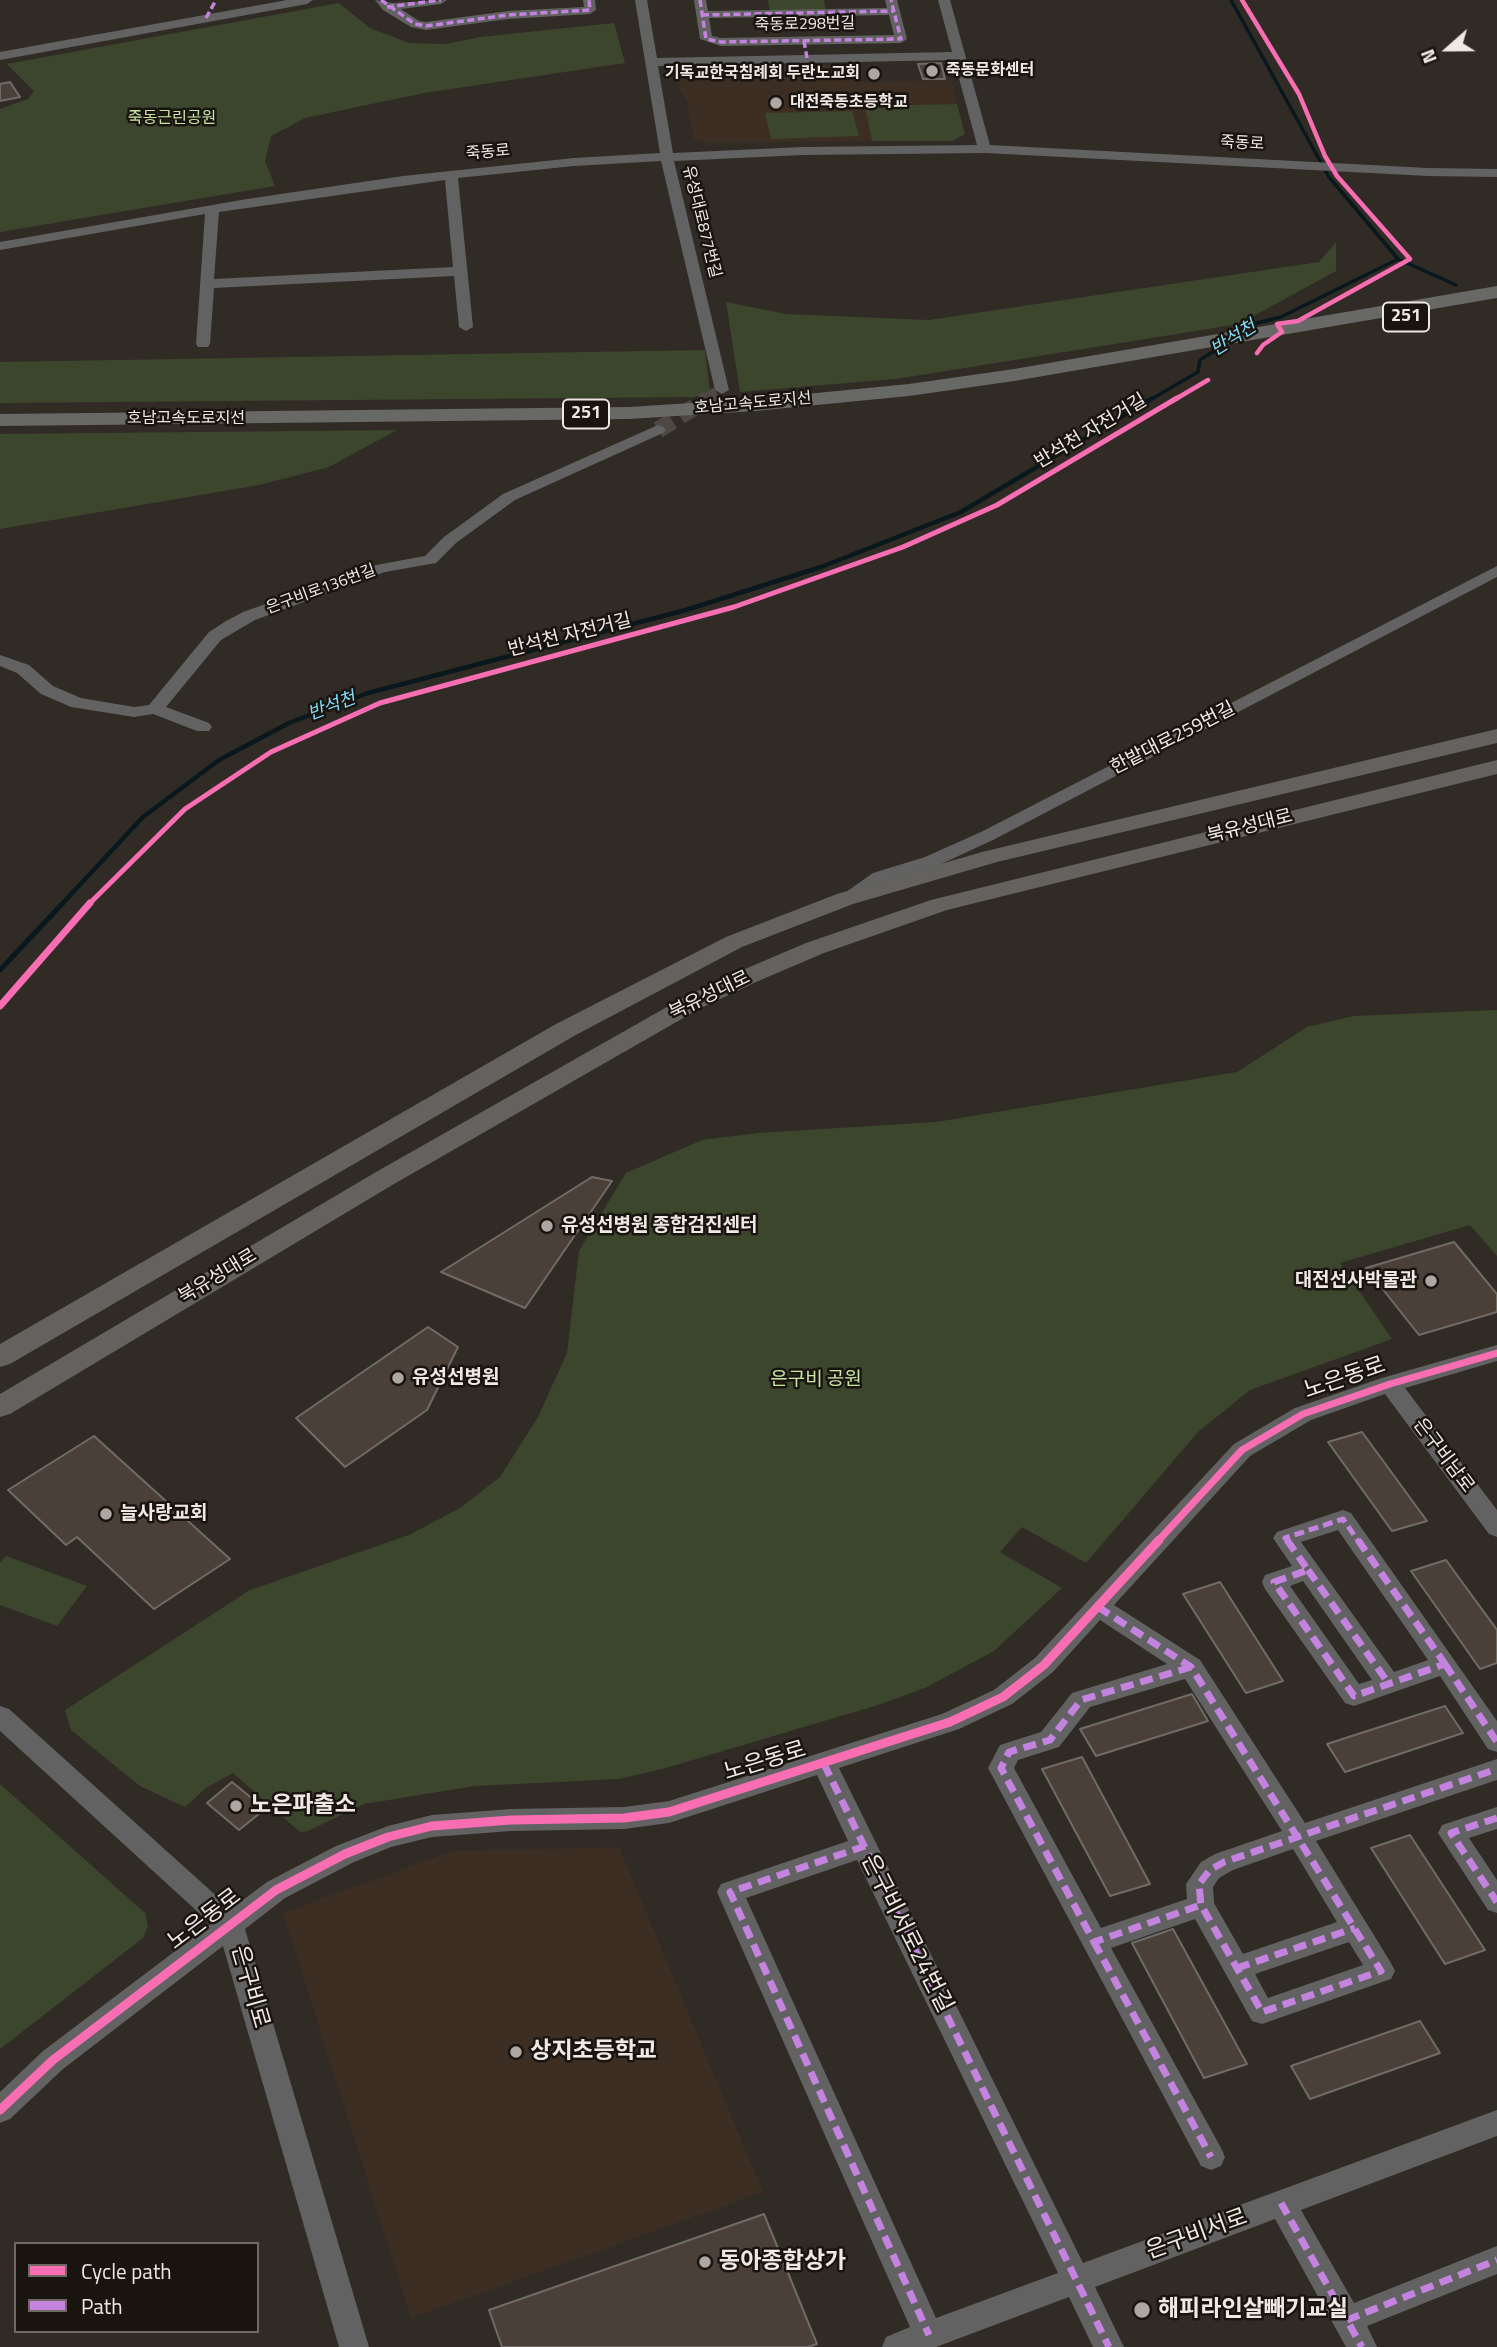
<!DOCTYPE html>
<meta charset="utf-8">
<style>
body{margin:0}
#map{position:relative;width:1497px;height:2347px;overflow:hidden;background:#312b26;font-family:"Titillium Web",sans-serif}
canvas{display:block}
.legend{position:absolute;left:14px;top:2242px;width:245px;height:91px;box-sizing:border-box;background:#191410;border:2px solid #6f6964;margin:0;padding:9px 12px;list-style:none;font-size:21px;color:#f0e9e3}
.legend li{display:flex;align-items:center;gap:14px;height:35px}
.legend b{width:35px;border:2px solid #6f6964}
.north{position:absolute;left:1413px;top:14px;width:70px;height:70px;-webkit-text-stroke:5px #191410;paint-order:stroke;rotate:249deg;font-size:19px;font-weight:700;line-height:28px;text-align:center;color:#f0e9e3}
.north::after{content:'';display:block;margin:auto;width:24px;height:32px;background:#f0e9e3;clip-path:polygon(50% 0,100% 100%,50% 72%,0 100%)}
</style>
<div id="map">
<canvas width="1497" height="2347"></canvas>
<ul class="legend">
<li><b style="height:9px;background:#f96db3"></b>Cycle path</li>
<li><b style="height:9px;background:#c483df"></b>Path</li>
</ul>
<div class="north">N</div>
</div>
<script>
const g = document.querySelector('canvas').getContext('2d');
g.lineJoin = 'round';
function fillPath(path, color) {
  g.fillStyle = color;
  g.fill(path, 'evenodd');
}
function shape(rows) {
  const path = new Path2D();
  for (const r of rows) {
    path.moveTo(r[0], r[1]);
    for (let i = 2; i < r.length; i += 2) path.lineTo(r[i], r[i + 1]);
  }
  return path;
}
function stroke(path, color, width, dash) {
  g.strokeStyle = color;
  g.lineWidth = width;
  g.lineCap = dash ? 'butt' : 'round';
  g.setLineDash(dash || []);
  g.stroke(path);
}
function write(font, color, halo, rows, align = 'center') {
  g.font = font + ' "Titillium Web","Noto Sans KR",sans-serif';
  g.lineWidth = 5;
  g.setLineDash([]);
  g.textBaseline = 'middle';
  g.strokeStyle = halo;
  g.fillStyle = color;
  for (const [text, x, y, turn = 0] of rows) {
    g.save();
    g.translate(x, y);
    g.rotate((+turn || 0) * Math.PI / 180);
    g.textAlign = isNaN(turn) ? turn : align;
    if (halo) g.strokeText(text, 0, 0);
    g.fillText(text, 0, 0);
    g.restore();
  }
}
fillPath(shape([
 [854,64,859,82,951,80,957,104,866,106,872,141,709,143,694,139,687,101,679,89,676,71,688,67],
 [619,1847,763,2192,411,2318,283,1913,453,1851]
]), '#3c2e23');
fillPath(shape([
 [768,0,824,0,826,11,770,12],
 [339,3,370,28,409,43,446,44,480,37,614,23,625,63,424,93,305,118,271,136,265,161,275,186,0,232,0,109,28,99,34,91,7,64],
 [957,104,965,134,952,141,872,141,865,106],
 [852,111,859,136,771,139,765,113],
 [1336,242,1336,271,1239,324,896,379,740,392,726,302,786,314,929,320,1319,262],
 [705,350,710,392,694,397,0,403,0,362],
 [397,430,329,467,259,485,0,529,0,434],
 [1497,1010,1497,1256,1470,1225,1340,1263,1392,1339,1250,1390,1198,1432,1086,1563,1022,1527,1000,1552,1062,1588,994,1651,925,1688,875,1706,662,1769,619,1779,475,1786,364,1804,308,1831,300,1832,233,1773,206,1788,185,1807,140,1786,71,1730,65,1710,250,1590,409,1535,460,1508,500,1477,538,1417,567,1353,579,1251,626,1173,702,1140,758,1133,936,1122,1237,1072,1307,1027,1354,1016],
 [6,1556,87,1586,57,1626,0,1605,0,1563],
 [0,1784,145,1913,148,1926,143,1938,0,2049]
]), '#3c462c');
stroke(shape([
 [1231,0,1329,177,1398,259,1281,317,1257,323,1242,333],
 [1398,259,1456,285],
 [1150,400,1198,372,1200,360,1228,342]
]), '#08181c', 3.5);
stroke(shape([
 [61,905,143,817,219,760,289,723,368,693,686,610,821,567,961,512,1153,398]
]), '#08181c', 4.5);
stroke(shape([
 [0,970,63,903]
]), '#08181c', 5);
const building = shape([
 [941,63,945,79,923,79,918,64,941,63],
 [10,82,20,97,0,101,0,84,10,82],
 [592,1177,612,1181,525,1308,441,1272,592,1177],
 [1454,1242,1497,1294,1497,1312,1419,1335,1366,1268,1454,1242],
 [428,1327,458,1347,427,1410,345,1467,296,1418,428,1327],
 [1362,1432,1427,1521,1392,1531,1328,1442,1362,1432],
 [94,1436,230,1559,154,1609,77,1537,66,1545,8,1490,94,1436],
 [1446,1560,1497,1630,1497,1663,1480,1669,1411,1571,1446,1560],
 [1220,1582,1283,1681,1246,1693,1183,1594,1220,1582],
 [1192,1694,1208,1721,1096,1756,1080,1729,1192,1694],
 [1445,1706,1463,1733,1345,1772,1327,1744,1445,1706],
 [1082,1757,1150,1884,1110,1896,1042,1769,1082,1757],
 [232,1782,265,1809,239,1830,207,1803,232,1782],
 [1410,1835,1485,1950,1445,1964,1371,1848,1410,1835],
 [1173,1929,1247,2064,1204,2078,1132,1943,1173,1929],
 [1420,2021,1440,2053,1310,2099,1291,2066,1420,2021],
 [764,2214,817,2344,808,2347,502,2347,489,2310,764,2214]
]);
fillPath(building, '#4a4038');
stroke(building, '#706b66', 2);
stroke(shape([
 [706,400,722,390]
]), '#4e4842', 13, [13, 7]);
stroke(shape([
 [658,430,709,398]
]), '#4e4842', 17, [17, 9]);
fillPath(shape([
 [287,0,313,0,307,4,0,60,0,52,287,0],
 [375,0,393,3,447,0,441,4,401,9,419,21,426,22,508,11,584,7,583,0,595,0,596,10,590,14,508,19,426,30,411,27,383,10,375,0],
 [635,0,647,0,657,58,952,52,938,0,950,0,990,145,1428,168,1497,169,1497,177,1428,176,985,153,803,155,674,161,729,390,722,394,715,390,661,161,574,166,458,178,473,327,466,331,459,327,454,276,214,288,210,344,208,347,198,347,196,344,205,214,0,250,0,242,247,199,403,176,574,158,660,153,635,0],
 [954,60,977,145,803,147,673,153,658,66,954,60],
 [445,180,453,267,214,279,219,212,445,180],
 [694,0,706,0,708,11,887,8,885,0,897,0,907,39,901,43,721,46,700,39,694,0],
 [889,15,894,35,721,38,712,36,709,18,889,15],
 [658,425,663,427,666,430,663,433,515,500,456,543,436,563,385,572,255,620,221,640,166,707,209,723,212,727,209,731,197,731,153,714,134,717,71,707,41,694,17,673,0,666,0,655,29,665,53,686,81,698,134,707,149,705,209,632,226,621,243,612,376,565,425,556,444,537,503,494,658,425],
 [1497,566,1497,577,993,840,939,865,887,881,852,903,845,905,836,899,873,873,925,857,981,832,1497,566],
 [1497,1345,1497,1361,1405,1388,1497,1510,1497,1537,1489,1534,1385,1394,1311,1420,1250,1456,1114,1605,1200,1660,1305,1823,1497,1759,1497,1780,1316,1841,1391,1963,1395,1971,1391,1979,1262,2024,1252,2021,1195,1919,1111,1948,1221,2148,1225,2157,1221,2166,1211,2170,1201,2166,988,1768,1000,1745,1041,1732,1072,1693,1167,1664,1100,1620,1053,1672,1012,1704,959,1729,839,1768,1083,2263,1497,2110,1497,2136,1301,2210,1354,2303,1497,2246,1497,2274,1367,2326,1377,2347,1346,2347,1275,2219,1095,2287,1124,2347,1093,2347,1069,2297,936,2347,882,2347,886,2337,910,2327,717,1892,721,1884,848,1841,817,1775,669,1823,624,1829,511,1831,432,1837,391,1847,354,1862,285,1898,245,1929,369,2347,339,2347,223,1946,63,2069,10,2119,0,2123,0,2092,43,2051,211,1924,0,1731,0,1706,9,1709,231,1909,267,1882,336,1846,388,1826,432,1815,511,1809,624,1807,669,1801,942,1714,994,1690,1035,1658,1234,1444,1295,1408,1382,1378,1497,1345],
 [1185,1679,1282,1831,1215,1854,1201,1862,1186,1884,1187,1899,1101,1928,1014,1768,1018,1760,1059,1747,1090,1707,1185,1679],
 [1293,1849,1337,1922,1243,1954,1214,1903,1213,1887,1219,1878,1233,1870,1293,1849],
 [857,1860,1058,2273,936,2318,746,1898,857,1860],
 [1349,1942,1363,1965,1268,1998,1255,1974,1349,1942],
 [1343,1510,1351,1513,1497,1721,1497,1752,1488,1749,1440,1676,1354,1706,1345,1703,1265,1589,1262,1582,1265,1575,1292,1566,1273,1538,1277,1532,1343,1510],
 [1338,1530,1428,1660,1394,1672,1301,1542,1338,1530],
 [1303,1581,1372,1680,1359,1684,1290,1586,1303,1581],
 [1497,1807,1497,1829,1469,1838,1497,1880,1497,1913,1488,1910,1438,1833,1442,1825,1497,1807]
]), '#616261');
fillPath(shape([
 [1497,729,1497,743,997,862,853,904,742,947,574,1036,10,1364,0,1367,0,1344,556,1024,726,937,837,894,982,852,1497,729],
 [1497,760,1497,774,947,910,824,953,756,982,699,1009,394,1184,10,1414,0,1417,0,1394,376,1172,681,999,738,972,806,943,931,900,1497,760]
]), '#63625f');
fillPath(shape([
 [1497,286,1497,298,1014,381,909,396,755,411,629,419,0,426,0,414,629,407,755,399,909,384,1014,369,1497,286]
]), '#686866');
stroke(shape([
 [381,0,415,24,426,26,508,15,590,10,589,0],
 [700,0,706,39,721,42,901,39,891,0],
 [387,7,441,0],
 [702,15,894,11],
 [206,18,216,0],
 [804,41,807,58]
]), '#c483df', 3.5, [7, 3.5]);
stroke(shape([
 [1288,1542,1285,1538,1343,1519,1359,1542]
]), '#c483df', 5, [10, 5]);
stroke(shape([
 [1287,1540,1308,1570,1274,1582,1354,1696,1445,1664],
 [1358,1540,1445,1664],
 [1308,1570,1389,1684],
 [1098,1607,1191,1667,1381,1971,1262,2012,1201,1905,1200,1898],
 [1445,1664,1497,1742],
 [1191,1667,1081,1700,1050,1740,1009,1752,1001,1768,1094,1942,1201,1905,1199,1884,1210,1870,1224,1862,1497,1769],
 [824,1764,1109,2347],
 [1497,1818,1451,1833,1497,1902],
 [865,1846,730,1892,929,2335],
 [1094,1942,1211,2157],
 [1237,1968,1355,1928],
 [1281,2203,1362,2347],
 [1347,2320,1497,2260]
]), '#c483df', 7, [13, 7]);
stroke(shape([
 [1242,0,1299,94,1325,156,1337,176,1410,259,1298,321,1277,324,1282,332,1263,345,1257,353],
 [1174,400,1208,380]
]), '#f96db3', 4.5);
stroke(shape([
 [88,905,185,809,271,752,380,703,734,607,903,547,997,505,1177,398]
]), '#f96db3', 5);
stroke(shape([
 [0,1006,90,903],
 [1157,1542,1242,1450,1303,1414,1390,1384,1497,1353]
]), '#f96db3', 7);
stroke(shape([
 [0,2110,53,2060,276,1890,345,1854,388,1837,432,1826,511,1820,624,1818,669,1812,950,1722,1003,1697,1044,1665,1159,1540]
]), '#f96db3', 9);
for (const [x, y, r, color] of [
 [932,71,7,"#ada6a1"],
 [874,74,7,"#ada6a1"],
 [776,103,7,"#ada6a1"],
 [547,1226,7,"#ada6a1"],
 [1431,1281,7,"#ada6a1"],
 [398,1378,7,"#ada6a1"],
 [106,1514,7,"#ada6a1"],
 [236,1806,7,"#ada6a1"],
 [516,2052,7,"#ada6a1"],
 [705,2262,7,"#ada6a1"],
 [1142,2310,9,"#ada6a1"]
]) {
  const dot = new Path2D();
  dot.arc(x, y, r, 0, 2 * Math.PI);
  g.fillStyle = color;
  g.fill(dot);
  stroke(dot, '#191410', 2.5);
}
write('16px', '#f0e9e3', '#191410', [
 ["죽동로298번길",805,25,-1],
 ["죽동로",1242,144,3],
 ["죽동로",488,153,-5],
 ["유성대로877번길",701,222,76],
 ["호남고속도로지선",753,404,-5],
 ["호남고속도로지선",186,419],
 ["은구비로136번길",321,590,-20]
]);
write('bold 16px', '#f0e9e3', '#191410', [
 ["죽동문화센터",946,71],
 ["기독교한국침례회 두란노교회",860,74,"right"],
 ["대전죽동초등학교",790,103]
], 'left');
write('16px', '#c7e49e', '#191410', [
 ["죽동근린공원",172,119]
]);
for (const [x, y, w] of [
 [1406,317,46],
 [586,414,46]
]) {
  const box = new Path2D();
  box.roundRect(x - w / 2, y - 14.5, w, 29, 5);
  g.fillStyle = '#191410';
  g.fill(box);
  stroke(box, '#f0e9e3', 2);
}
write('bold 18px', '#f0e9e3', null, [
 ["251",1406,317],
 ["251",586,414]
]);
write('italic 18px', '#7edef8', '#191410', [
 ["반석천",1234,339,-32],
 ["반석천",332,707,-21]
]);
write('19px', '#f0e9e3', '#191410', [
 ["반석천 자전거길",1091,432,-31],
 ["반석천 자전거길",570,636,-14],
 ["한밭대로259번길",1173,739,-27],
 ["북유성대로",1250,827,-14],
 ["북유성대로",710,996,-26],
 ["북유성대로",218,1277,-31],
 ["은구비남로",1443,1456,53]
]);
write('bold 19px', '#f0e9e3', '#191410', [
 ["유성선병원 종합검진센터",561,1226],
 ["대전선사박물관",1417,1281,"right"],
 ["유성선병원",412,1378],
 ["늘사랑교회",120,1514]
], 'left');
write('19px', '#c7e49e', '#191410', [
 ["은구비 공원",816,1380]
]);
write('23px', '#f0e9e3', '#191410', [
 ["노은동로",1345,1379,-19],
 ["노은동로",765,1762,-17],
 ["노은동로",205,1920,-37],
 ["은구비서로24번길",906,1934,63],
 ["은구비로",249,1987,74],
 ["은구비서로",1197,2235,-20]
]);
write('bold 23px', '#f0e9e3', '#191410', [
 ["노은파출소",250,1806],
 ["상지초등학교",530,2052],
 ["동아종합상가",719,2262],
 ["해피라인살빼기교실",1158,2310]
], 'left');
</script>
